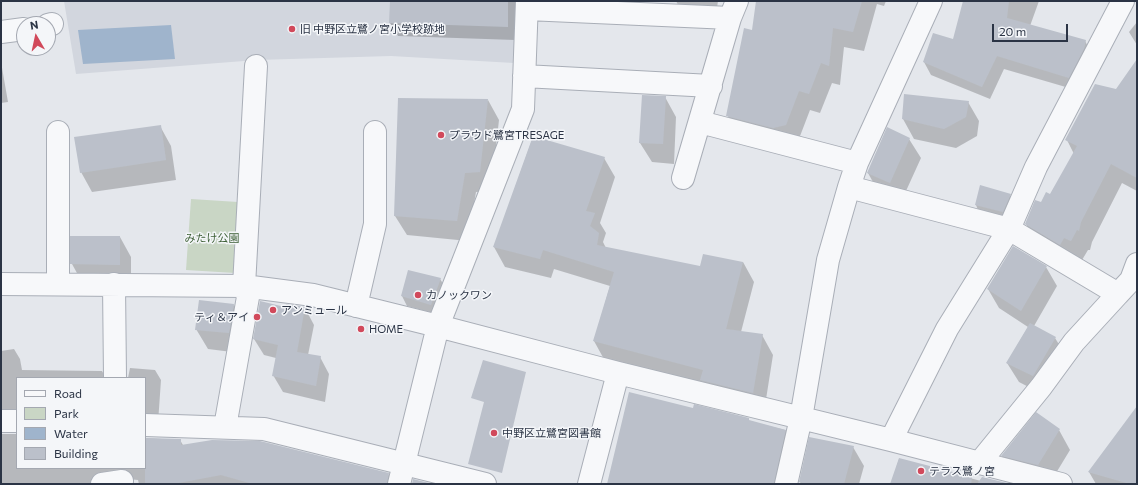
<!DOCTYPE html>
<meta charset="utf-8">
<style>
body{margin:0}
#map{position:relative;width:1138px;height:485px;overflow:hidden;background:#e4e7ec;font-family:Commissioner,sans-serif}
canvas{display:block}
.frame{position:absolute;inset:0;border:2px solid #2b3445;pointer-events:none}
.legend{position:absolute;left:16px;top:377px;width:130px;height:92px;box-sizing:border-box;background:#f4f6f9;border:1px solid #a4a8b1;margin:0;padding:5px 7px;list-style:none;font-size:12px;color:#2b3445}
.legend li{display:flex;align-items:center;gap:8px;height:20px}
.legend b{width:20px;border:1px solid #a4a8b1}
.north{position:absolute;left:16px;top:16px;width:40px;height:40px;box-sizing:border-box;background:#f4f6f9;border:1px solid #a4a8b1;border-radius:50%;rotate:351deg;font-size:11px;font-weight:700;line-height:16px;text-align:center;color:#2b3445}
.north::after{content:'';display:block;margin:auto;width:14px;height:18px;background:#d1495b;clip-path:polygon(50% 0,100% 100%,50% 72%,0 100%)}
.scale{position:absolute;left:992px;top:24px;width:76px;height:18px;box-sizing:border-box;border:2px solid #2b3445;border-top:0;padding-left:5px;font-size:12px;line-height:14px;white-space:nowrap;color:#2b3445;-webkit-text-stroke:3px #f4f6f9;paint-order:stroke}
</style>
<div id="map">
<canvas width="1138" height="485"></canvas>
<div class="frame"></div>
<ul class="legend">
<li><b style="height:5px;background:#f7f8fa"></b>Road</li>
<li><b style="height:11px;background:#c9d6c5"></b>Park</li>
<li><b style="height:11px;background:#9fb4cc"></b>Water</li>
<li><b style="height:11px;background:#bbc0ca"></b>Building</li>
</ul>
<div class="north">N</div>
<div class="scale">20 m</div>
</div>
<script>
const g = document.querySelector('canvas').getContext('2d');
g.lineJoin = 'round';
function fillPath(path, color) {
  g.fillStyle = color;
  g.fill(path, 'evenodd');
}
function shape(rows) {
  const path = new Path2D();
  for (const r of rows) {
    path.moveTo(r[0], r[1]);
    for (let i = 2; i < r.length; i += 2) path.lineTo(r[i], r[i + 1]);
  }
  return path;
}
function stroke(path, color, width, dash) {
  g.strokeStyle = color;
  g.lineWidth = width;
  g.lineCap = dash ? 'butt' : 'round';
  g.setLineDash(dash || []);
  g.stroke(path);
}
function write(font, color, halo, rows, align = 'center') {
  g.font = font + ' Commissioner,"Noto Sans JP",sans-serif';
  g.lineWidth = 3;
  g.setLineDash([]);
  g.textBaseline = 'middle';
  g.strokeStyle = halo;
  g.fillStyle = color;
  for (const [text, x, y, turn = 0] of rows) {
    g.save();
    g.translate(x, y);
    g.rotate((+turn || 0) * Math.PI / 180);
    g.textAlign = isNaN(turn) ? turn : align;
    if (halo) g.strokeText(text, 0, 0);
    g.fillText(text, 0, 0);
    g.restore();
  }
}
fillPath(shape([
 [64,1,517,1,514,63,391,56,257,60,76,74]
]), '#d2d6de');
fillPath(shape([
 [191,199,238,202,235,273,186,270]
]), '#c9d6c5');
fillPath(shape([
 [171,25,175,59,83,64,78,30]
]), '#9fb4cc');
fillPath(shape([
 [391,1,516,1,515,40,398,36,390,23],
 [676,1,718,1,715,22,687,22],
 [757,1,886,1,884,6,877,4,864,51,844,47,840,85,832,83,820,113,810,110,797,144,739,135,728,116,753,31],
 [964,1,1039,1,1030,26,1085,41,1092,54,1076,90,1004,69,990,99,931,75,924,62,954,40],
 [1137,22,1137,45,1129,32],
 [1137,61,1137,191,1122,183,1092,242,1090,250,1088,250,1082,260,1037,243,1026,224,1042,203,1050,195,1074,154,1067,140,1116,90],
 [1,62,8,102,1,103],
 [905,95,968,102,979,121,977,136,956,148,914,139,903,119],
 [665,97,676,117,674,164,652,162,640,143],
 [488,100,499,120,491,191,476,192,468,241,407,235,395,216],
 [160,126,171,146,176,180,92,192,81,172],
 [533,137,604,158,615,177,600,223,606,233,603,242,606,248,701,268,743,262,754,282,741,332,762,335,773,355,764,412,605,361,594,341,610,286,554,269,551,278,505,267,494,247],
 [909,139,921,158,901,202,879,193,868,173],
 [1010,195,1013,199,1005,216,978,210,976,205],
 [72,237,120,237,131,257,131,284,83,284,72,264],
 [1046,267,1057,286,1034,326,1055,338,1067,357,1044,395,1019,382,1007,363,1028,327,999,308,988,289],
 [440,279,446,288,437,314,407,306,402,296],
 [234,305,245,324,240,353,208,349,196,329],
 [287,305,305,308,314,325,308,355,320,357,329,374,325,402,283,392,273,375,276,358,264,355,254,339,286,308],
 [14,349,20,359,22,370,102,371,106,378,17,378,17,419,1,420,1,351],
 [130,368,155,370,161,380,158,423,145,424,145,378,128,378],
 [694,409,749,421,785,430,796,449,788,484,608,484],
 [1137,414,1137,484,1096,484,1089,472],
 [1059,430,1070,450,1053,478,1014,475,1002,456],
 [1,434,17,434,17,468,145,468,145,438,180,440,183,445,388,474,394,484,139,484,138,480,127,479,103,484,1,484],
 [810,438,853,447,864,466,859,484,800,484],
 [899,459,981,481,1007,484,891,484]
]), '#0003');
fillPath(shape([
 [390,1,508,1,508,27,389,23],
 [756,1,862,1,853,32,833,28,829,66,821,63,809,94,799,91,786,125,773,128,726,116,744,28,752,30],
 [963,1,1009,1,1007,18,1086,40,1084,49,1069,78,997,56,982,87,923,62,933,33,953,39],
 [1137,59,1137,178,1111,164,1081,222,1079,231,1077,230,1071,241,1064,238,1060,245,1025,224,1035,200,1041,202,1046,192,1050,194,1077,146,1065,140,1095,84,1116,89],
 [904,94,969,101,966,117,944,129,902,119],
 [642,95,666,96,663,144,639,143],
 [398,98,488,99,480,172,465,173,457,221,394,216],
 [161,125,166,160,80,173,74,137],
 [887,127,910,138,890,183,867,173],
 [533,136,605,157,586,211,595,213,590,226,599,233,597,245,700,266,703,254,743,262,726,329,763,334,753,393,700,380,703,370,593,341,614,272,543,250,540,259,493,247],
 [980,185,1011,194,1003,212,975,205],
 [70,236,120,236,120,265,70,264],
 [1013,246,1047,266,1021,311,987,289],
 [408,270,441,278,431,305,401,296],
 [199,300,234,304,229,333,195,330],
 [260,301,285,307,286,304,305,307,297,352,321,356,316,386,272,376,278,345,253,339],
 [1030,323,1056,337,1033,376,1006,363],
 [483,360,526,372,502,473,468,464,484,402,471,398],
 [629,392,693,408,694,404,749,418,749,420,786,430,774,484,607,484],
 [1137,406,1137,484,1130,484,1088,472],
 [1036,412,1060,429,1038,465,1001,456],
 [809,437,854,446,844,484,807,484,799,482],
 [145,438,181,439,181,445,212,440,260,441,389,473,387,484,253,484,221,475,173,484,145,484],
 [899,458,972,477,971,484,890,484],
 [982,477,1011,484,977,484],
 [413,479,433,484,412,484]
]), '#bbc0ca');
const minor = shape([
 [527,9,730,18],
 [48,25,52,24],
 [1,32,24,29],
 [524,76,711,86],
 [700,122,857,163],
 [683,178,730,18,737,1],
 [849,187,1009,229,1118,294,1074,342,1041,387,980,462],
 [1,284,244,286,313,295,438,326,618,373,891,440,1061,484],
 [58,284,58,132],
 [114,284,115,378],
 [1118,294,1131,280,1137,264],
 [356,306,375,224,375,132],
 [1,421,17,421],
 [145,425,264,429,485,484],
 [225,427,248,297,244,286,256,66],
 [891,440,947,329,1009,229,1036,167,1123,1],
 [102,484,122,481],
 [399,484,438,326,523,109,527,1],
 [589,484,618,373],
 [786,484,801,418,828,260,849,187,857,163,931,1]
]);
stroke(minor, '#a9aeb7', 24);
stroke(minor, '#f7f8fa', 22);
for (const [x, y, r, color] of [
 [292,29,4,"#d1495b"],
 [441,135,4,"#d1495b"],
 [418,295,4,"#d1495b"],
 [273,310,4,"#d1495b"],
 [257,317,4,"#d1495b"],
 [361,329,4,"#d1495b"],
 [494,433,4,"#d1495b"],
 [921,471,4,"#d1495b"]
]) {
  const dot = new Path2D();
  dot.arc(x, y, r, 0, 2 * Math.PI);
  g.fillStyle = color;
  g.fill(dot);
  stroke(dot, '#f4f6f9', 1.5);
}
write('11px', '#2b3445', '#f4f6f9', [
 ["旧 中野区立鷺ノ宮小学校跡地",300,29],
 ["プラウド鷺宮TRESAGE",449,135],
 ["カノックワン",426,295],
 ["アンミュール",281,310],
 ["ティ＆アイ",249,317,"right"],
 ["HOME",369,329],
 ["中野区立鷺宮図書館",502,433],
 ["テラス鷺ノ宮",929,471]
], 'left');
write('11px', '#3f6138', '#f4f6f9', [
 ["みたけ公園",212,238]
]);
</script>
